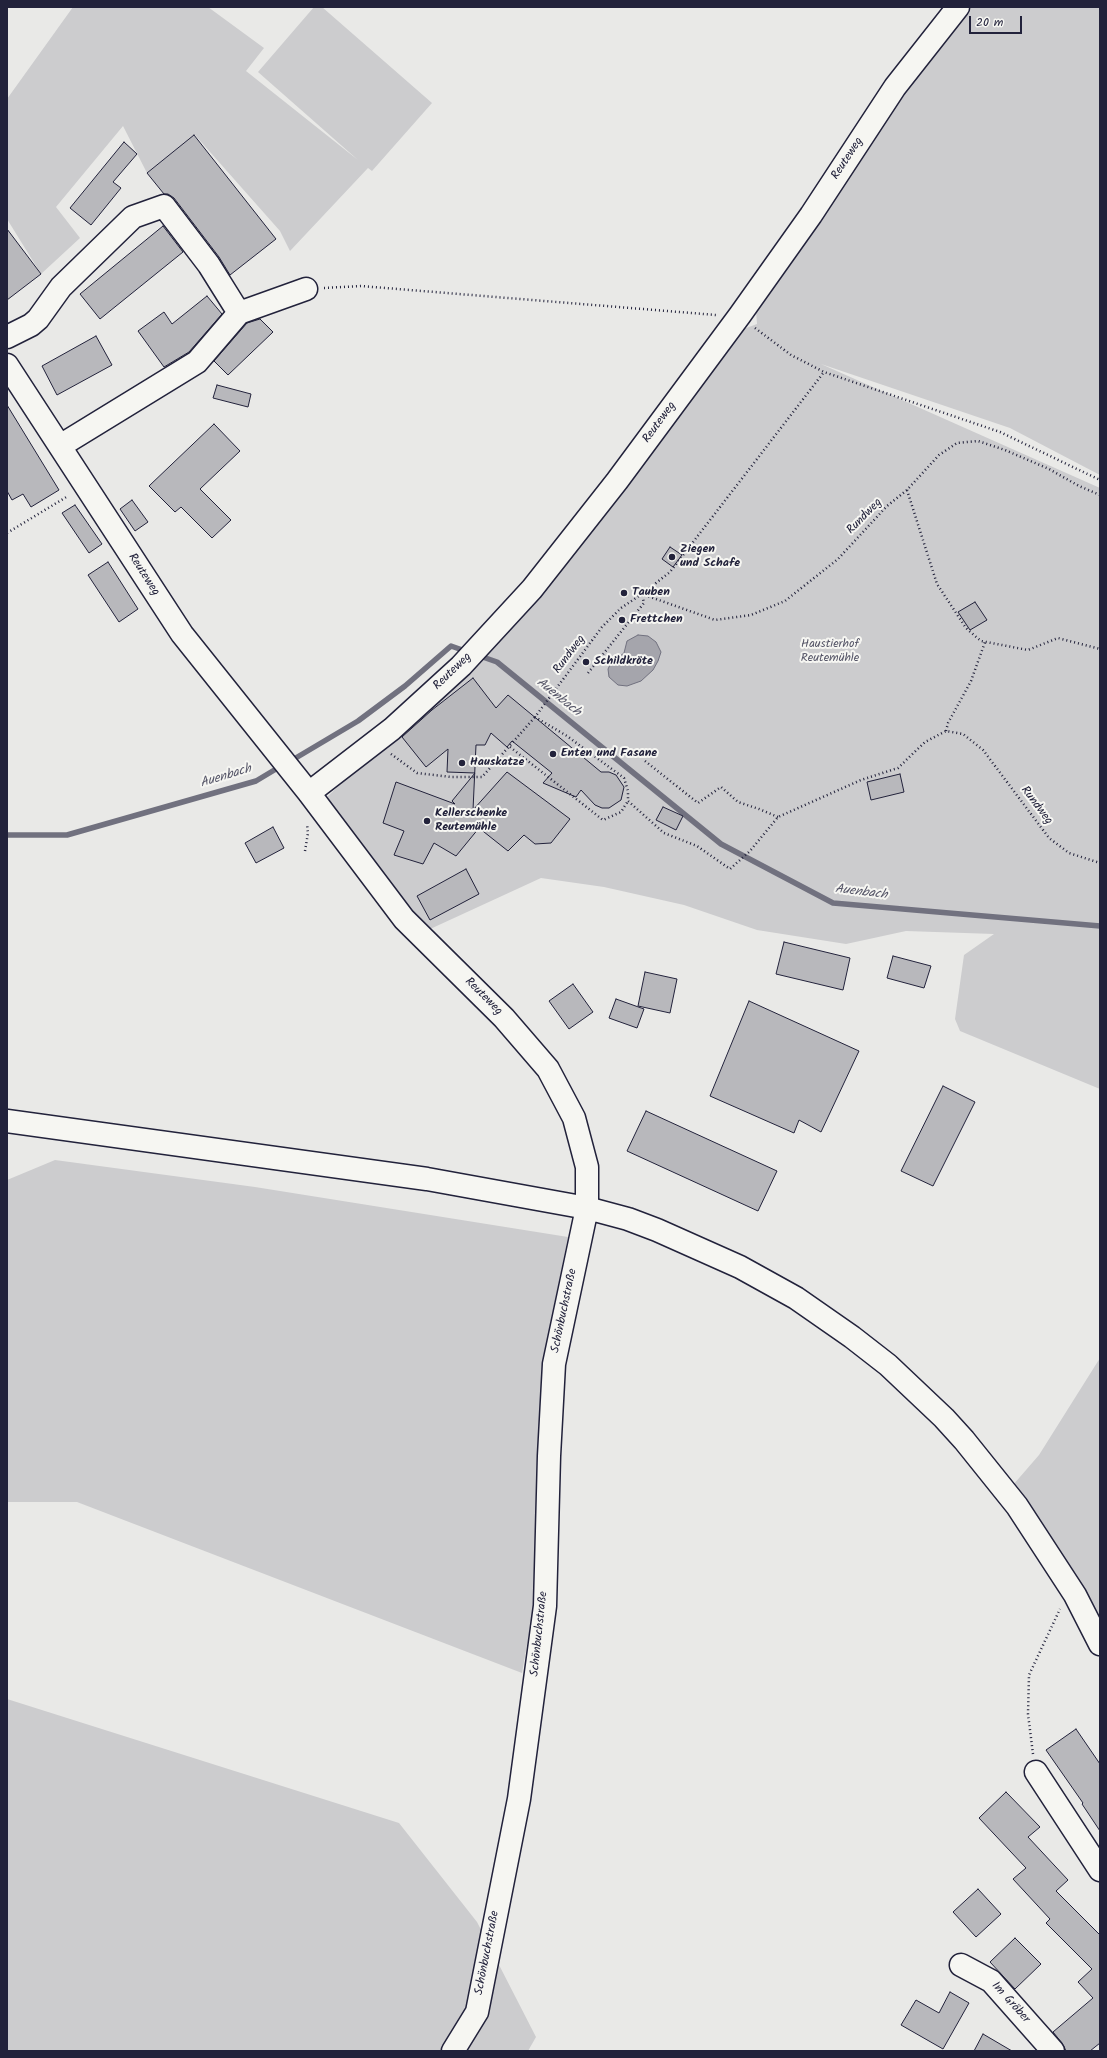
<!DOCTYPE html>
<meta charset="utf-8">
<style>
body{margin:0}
#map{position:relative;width:1107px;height:2058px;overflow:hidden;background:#e9e9e7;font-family:Kalam,sans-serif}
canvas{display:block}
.frame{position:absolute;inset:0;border:8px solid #22223b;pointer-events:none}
.scale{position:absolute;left:969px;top:16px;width:53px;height:18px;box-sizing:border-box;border:2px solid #22223b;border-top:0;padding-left:5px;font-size:12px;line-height:14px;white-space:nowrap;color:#22223b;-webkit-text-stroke:3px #f6f6f2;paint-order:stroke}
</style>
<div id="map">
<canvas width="1107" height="2058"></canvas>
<div class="frame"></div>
<div class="scale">20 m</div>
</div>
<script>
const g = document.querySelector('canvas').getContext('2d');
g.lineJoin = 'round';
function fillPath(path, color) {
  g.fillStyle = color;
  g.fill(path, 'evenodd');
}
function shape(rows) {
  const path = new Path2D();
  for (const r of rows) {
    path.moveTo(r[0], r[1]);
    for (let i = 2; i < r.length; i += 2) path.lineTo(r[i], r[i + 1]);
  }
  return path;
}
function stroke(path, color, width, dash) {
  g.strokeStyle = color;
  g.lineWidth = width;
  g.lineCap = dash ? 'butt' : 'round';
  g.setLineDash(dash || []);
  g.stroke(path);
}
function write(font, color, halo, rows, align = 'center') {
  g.font = font + ' Kalam,sans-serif';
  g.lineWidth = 4;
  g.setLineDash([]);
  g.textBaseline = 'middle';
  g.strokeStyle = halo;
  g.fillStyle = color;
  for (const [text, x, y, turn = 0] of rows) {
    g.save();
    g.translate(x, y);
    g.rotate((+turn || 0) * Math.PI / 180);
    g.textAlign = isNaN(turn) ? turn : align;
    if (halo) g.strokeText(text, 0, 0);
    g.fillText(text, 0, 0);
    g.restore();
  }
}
fillPath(shape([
 [73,7,208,7,264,48,246,71,358,160,258,72,314,7,322,7,432,103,372,171,368,168,290,251,280,231,195,135,147,173,123,126,56,207,80,238,41,274,7,219,7,99],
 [969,7,1100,7,1100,475,1010,428,821,364,1100,488,1100,1089,960,1031,955,1019,964,955,994,934,906,931,846,944,757,930,684,905,604,887,541,878,428,930,336,818,327,797,538,596,628,486,738,331,757,324,756,310,763,301,903,94],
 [55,1160,255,1187,568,1237,542,1365,534,1605,522,1673,77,1502,7,1502,7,1180],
 [1100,1358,1100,1625,1013,1485,1039,1455],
 [7,1699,399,1823,477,1922,536,2037,528,2051,7,2051]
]), '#ccccce');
const water = shape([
 [638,635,648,636,656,642,661,652,658,661,653,670,641,681,627,686,618,685,609,677,608,669,611,663,624,653,627,641,638,635]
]);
fillPath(water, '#a5a5ac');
stroke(water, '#71717f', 1);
stroke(shape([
 [477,655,497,662,721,844,833,903,1100,926],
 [289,762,358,721,405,686,451,646,468,652],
 [7,835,67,835,256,781,281,766]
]), '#71717f', 5.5);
const building = shape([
 [194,135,276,239,230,275,219,257,174,198,168,194,164,194,147,173,194,135],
 [124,142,137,154,113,182,121,188,91,225,70,208,124,142],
 [163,226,183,252,100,319,80,294,163,226],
 [7,229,41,274,7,300,7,229],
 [207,296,222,314,189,352,164,367,138,331,164,312,172,324,207,296],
 [260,319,273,332,228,375,214,361,247,323,260,319],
 [96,336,112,365,57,395,42,366,96,336],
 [217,385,251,394,248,407,213,398,217,385],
 [7,405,59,490,31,507,23,494,12,500,7,491,7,405],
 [214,424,240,451,200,489,231,520,212,538,181,507,175,512,149,486,214,424],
 [132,500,148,522,135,531,120,509,132,500],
 [75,505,102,544,89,553,62,513,75,505],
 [670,547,682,555,673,567,662,559,670,547],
 [108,562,138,609,119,622,88,575,108,562],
 [975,602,987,620,970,630,958,612,975,602],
 [473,678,496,708,508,695,601,772,609,772,616,775,624,787,621,800,609,808,602,808,595,805,581,790,576,797,543,783,552,773,512,741,507,747,491,733,485,745,476,745,473,810,507,772,570,819,551,843,535,844,524,835,508,851,479,828,456,856,434,843,423,864,394,855,404,831,383,823,396,782,455,804,452,801,475,773,447,772,448,749,426,767,402,737,432,710,473,678],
 [900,774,904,792,871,800,867,782,900,774],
 [663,807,683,816,676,830,656,820,663,807],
 [273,827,284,848,256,863,245,843,273,827],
 [466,869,479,894,430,920,417,896,466,869],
 [784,942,850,958,843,990,776,974,784,942],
 [893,956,931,966,924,988,887,978,893,956],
 [645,972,677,979,670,1013,638,1006,645,972],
 [573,984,593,1012,569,1029,549,1001,573,984],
 [616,999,644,1009,637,1028,609,1018,616,999],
 [749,1001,859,1051,821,1132,799,1120,794,1133,710,1096,749,1001],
 [943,1086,975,1102,933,1186,901,1171,943,1086],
 [646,1111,777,1171,758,1211,627,1151,646,1111],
 [1076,1729,1100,1764,1100,1831,1082,1804,1083,1803,1046,1750,1076,1729],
 [1006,1792,1040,1827,1028,1837,1068,1880,1056,1891,1100,1935,1100,2043,1090,2051,1066,2051,1062,2043,1053,2032,1093,1998,1078,1982,1092,1969,1046,1923,1050,1919,1013,1879,1026,1868,979,1818,1006,1792],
 [978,1889,1001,1914,976,1937,953,1912,978,1889],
 [1015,1938,1041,1964,1015,1989,990,1962,1015,1938],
 [950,1992,969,2003,943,2049,901,2025,916,2000,939,2013,950,1992],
 [983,2034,1012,2051,974,2051,983,2034]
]);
fillPath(building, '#b8b8bc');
stroke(building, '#22223b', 1);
const minor = shape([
 [7,337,31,325,38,319,61,287,133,217,164,206,209,265,239,313],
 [7,365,182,634,309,793,404,919,504,1018,548,1069,574,1118,587,1167,587,1208,554,1364,549,1456,545,1606,519,1799,477,2012,453,2051],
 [60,446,197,362,239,313,306,289],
 [309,793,392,729,461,666,532,589,617,481,740,315,811,215,895,87,958,7],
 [7,1121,427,1179,587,1208,628,1219,657,1230,740,1267,796,1298,852,1337,888,1365,944,1418,964,1440,1017,1506,1075,1595,1100,1644],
 [1036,1772,1100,1870],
 [961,1965,991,1981,1053,2051]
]);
stroke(minor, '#22223b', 25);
stroke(shape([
 [324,288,361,286,716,315],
 [755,328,791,355,824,372,1000,432,1100,480],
 [907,490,937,584,966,628,975,636,981,641,1028,650,1058,638,1100,649],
 [1100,495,1079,486,1049,469,1005,450,978,441,957,443,939,455,907,490,887,506,838,559,785,601,751,615,715,620,642,594,621,608,602,627,535,717,567,736,624,778,628,791,628,801,664,833,697,846,730,869,750,851,778,817,861,780,898,768,925,742,946,731,963,734,983,750,1049,838,1069,853,1100,863],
 [7,533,68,496],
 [588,673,644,603,642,594,670,572,824,372],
 [946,731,948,723,971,681,985,642],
 [510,747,603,820,621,812,628,801],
 [391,754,417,773,451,777,482,777,535,717],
 [645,761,698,803,721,787,738,802,759,809,778,817],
 [305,851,308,833,307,824],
 [1033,1754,1028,1714,1029,1675,1060,1609]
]), '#22223b', 2.5, [1, 3]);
stroke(minor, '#f6f6f2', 22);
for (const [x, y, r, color] of [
 [672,557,4,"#22223b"],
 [624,593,4,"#22223b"],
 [622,620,4,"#22223b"],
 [586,662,4,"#22223b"],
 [553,754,4,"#22223b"],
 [462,763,4,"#22223b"],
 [427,821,4,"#22223b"]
]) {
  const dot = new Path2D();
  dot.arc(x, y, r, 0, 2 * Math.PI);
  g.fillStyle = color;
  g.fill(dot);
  stroke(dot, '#f6f6f2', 1.5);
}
write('12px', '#22223b', '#f6f6f2', [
 ["Reuteweg",848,159,-57],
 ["Reuteweg",660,423,-54],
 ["Rundweg",865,517,-46],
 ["Reuteweg",143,575,57],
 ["Rundweg",570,655,-53],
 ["Reuteweg",453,672,-44],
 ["Rundweg",1036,806,53],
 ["Reuteweg",483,997,45],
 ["Schönbuchstraße",565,1311,-78],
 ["Schönbuchstraße",540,1634,-84],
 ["Schönbuchstraße",488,1953,-79],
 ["Im Gröber",1010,2003,48]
]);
write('bold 12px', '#22223b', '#f6f6f2', [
 ["Ziegen",680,550],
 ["und Schafe",680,564],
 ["Tauben",632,593],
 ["Frettchen",630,620],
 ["Schildkröte",594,662],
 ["Enten und Fasane",561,754],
 ["Hauskatze",470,763],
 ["Kellerschenke",435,814],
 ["Reutemühle",435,828]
], 'left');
write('12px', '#555567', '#f6f6f2', [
 ["Haustierhof",830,645],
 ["Reutemühle",830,659]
]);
write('italic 13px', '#565668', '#f6f6f2', [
 ["Auenbach",558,698,39],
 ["Auenbach",226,777,-17],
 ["Auenbach",861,893,7]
]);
</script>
